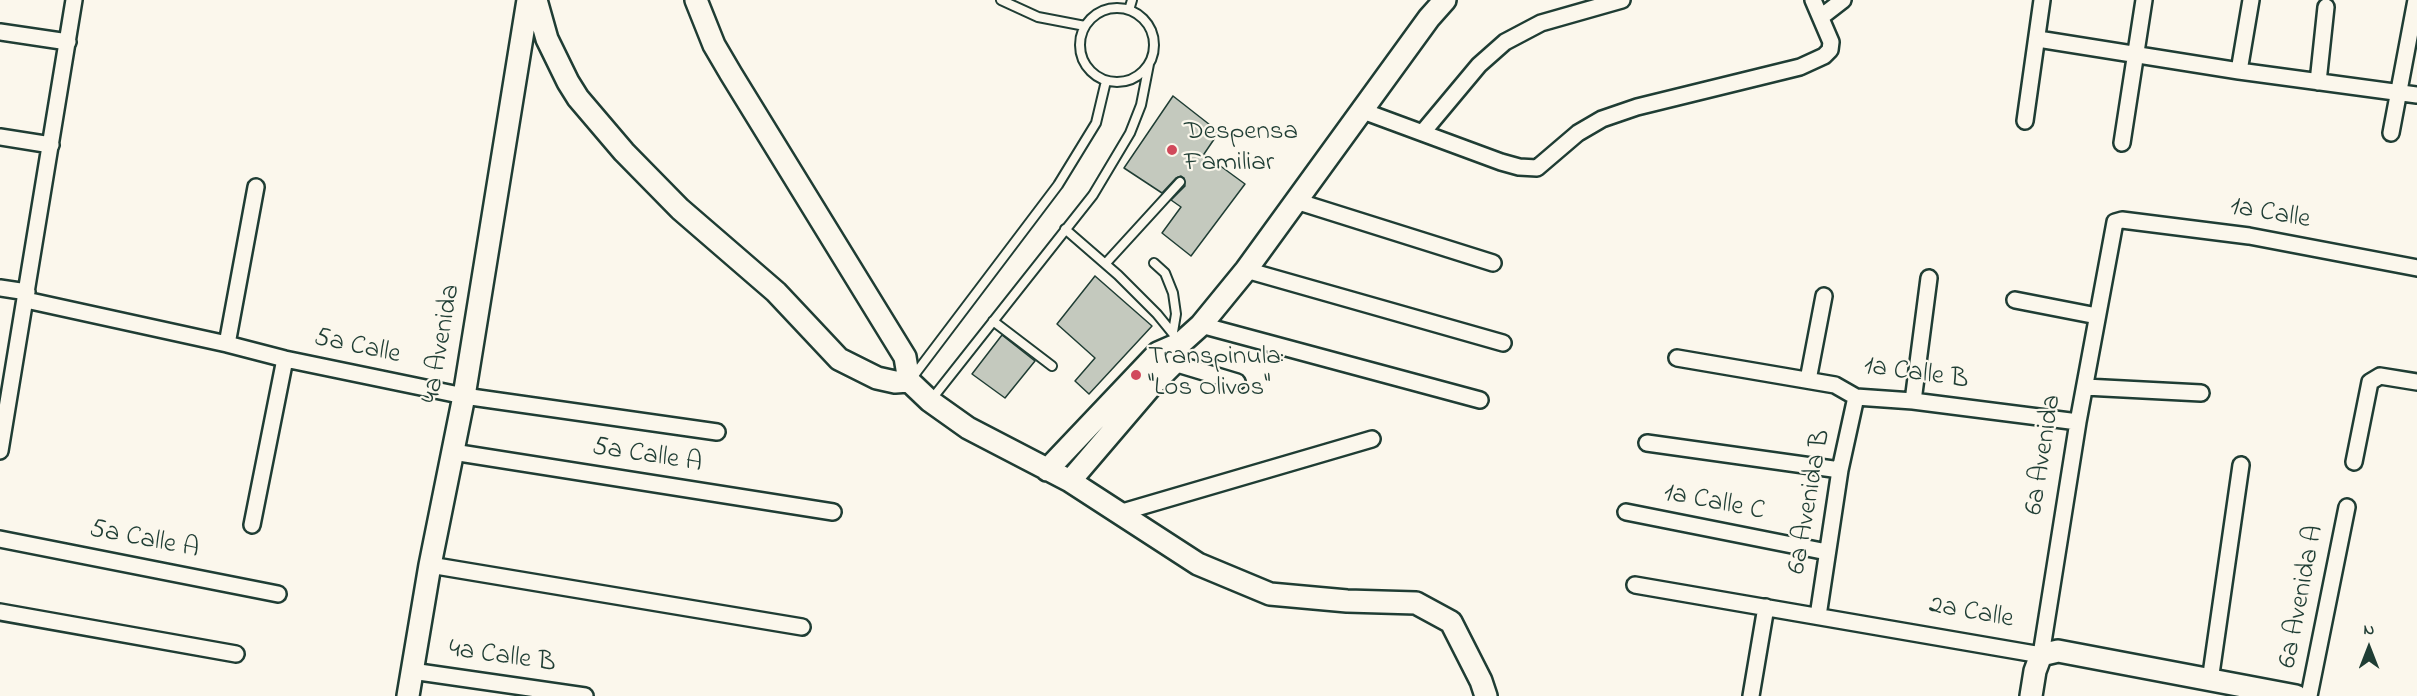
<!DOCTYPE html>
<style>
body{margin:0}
#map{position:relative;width:2417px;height:696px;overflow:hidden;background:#fbf7ec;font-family:"Indie Flower",sans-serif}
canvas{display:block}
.north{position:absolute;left:2339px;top:618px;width:60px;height:60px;-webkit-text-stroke:4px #fbf7ec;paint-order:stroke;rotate:0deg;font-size:16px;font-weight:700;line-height:24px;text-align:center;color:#1f3d34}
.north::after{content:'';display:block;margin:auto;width:21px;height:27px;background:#1f3d34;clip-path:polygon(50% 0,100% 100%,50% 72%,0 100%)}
</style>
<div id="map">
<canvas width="2417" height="696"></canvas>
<div class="north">N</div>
</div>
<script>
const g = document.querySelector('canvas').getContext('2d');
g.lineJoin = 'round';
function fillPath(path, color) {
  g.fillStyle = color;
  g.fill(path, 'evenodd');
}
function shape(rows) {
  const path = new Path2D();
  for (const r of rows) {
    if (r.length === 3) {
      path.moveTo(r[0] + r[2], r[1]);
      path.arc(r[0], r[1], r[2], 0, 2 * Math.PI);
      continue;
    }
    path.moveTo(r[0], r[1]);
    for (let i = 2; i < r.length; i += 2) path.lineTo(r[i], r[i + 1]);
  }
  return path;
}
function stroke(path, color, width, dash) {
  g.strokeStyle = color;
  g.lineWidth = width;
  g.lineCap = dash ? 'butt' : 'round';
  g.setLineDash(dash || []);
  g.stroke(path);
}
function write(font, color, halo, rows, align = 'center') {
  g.font = font + ' "Indie Flower",sans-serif';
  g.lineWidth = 4.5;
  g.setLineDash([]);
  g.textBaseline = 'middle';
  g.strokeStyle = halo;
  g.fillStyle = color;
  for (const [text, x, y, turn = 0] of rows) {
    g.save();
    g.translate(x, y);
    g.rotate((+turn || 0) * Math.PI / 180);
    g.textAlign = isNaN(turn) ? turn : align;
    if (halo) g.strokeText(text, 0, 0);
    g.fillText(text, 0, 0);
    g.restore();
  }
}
const building = shape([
 [1173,96,1219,132,1204,154,1245,184,1191,256,1162,233,1181,207,1171,200,1185,186,1184,178,1181,176,1176,178,1162,193,1124,168,1173,96],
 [1095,276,1152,326,1089,394,1075,381,1095,358,1057,324,1095,276],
 [1002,335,1035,361,1005,398,972,374,1002,335]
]);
fillPath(building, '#c4c9be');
stroke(building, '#1f3d34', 1.5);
const lane = shape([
 [1001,0,1038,17,1085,26],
 [1117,45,37],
 [1129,10,1132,0],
 [1065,229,1118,275,1157,314,1179,341],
 [1106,263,1180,182],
 [1154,263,1165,273,1173,293,1176,314,1173,332],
 [993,321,1052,366],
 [912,378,1058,185,1096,123,1106,81],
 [931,400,1093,195,1130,133,1141,105,1149,64]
]);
const street = shape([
 [1821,17,1843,0],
 [0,32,68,42],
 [2038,39,2239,71,2417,95],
 [2239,71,2251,0],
 [2318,82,2326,7],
 [1363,111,1501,162,1519,167,1537,168,1578,133,1602,119,1637,107,1800,67,1824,56,1830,50,1831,42,1813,0],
 [2025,121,2042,0],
 [1423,132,1479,65,1505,42,1541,23,1622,0],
 [2391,133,2416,0],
 [0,137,51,145],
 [2122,143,2144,0],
 [1296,201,1493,263],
 [1246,270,1503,343],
 [0,288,27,292],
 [26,300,227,344,285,359,464,396,717,432],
 [2015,300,2097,316],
 [1201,325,1480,400],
 [227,344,256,187],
 [1677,358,1835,385,1856,397,1913,401,2078,422],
 [1174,363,1237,382],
 [1808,380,1824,296],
 [2085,387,2201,393],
 [1913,401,1929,278],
 [1647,443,1840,470],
 [0,451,74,0],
 [453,452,833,512],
 [2354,462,2370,382,2380,376,2417,382],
 [1626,512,1827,552],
 [1119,513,1372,439],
 [252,525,285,359],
 [0,539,278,594],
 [430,565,802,627],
 [1635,585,2041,655,2078,422,2115,222,2122,220,2249,236,2417,268],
 [0,612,236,654],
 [1818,616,1840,470,1856,397],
 [412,671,585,696],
 [2210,681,2241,465],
 [1751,696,1766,607],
 [2309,696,2347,507]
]);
const secondary = shape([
 [536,0,547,39,568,82,578,98,624,152,680,209,776,292,839,359,877,378,895,382,909,381],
 [696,0,714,45,731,74,905,357,909,381,930,401,968,428,1070,481,1198,564,1270,594,1347,601,1416,603,1451,622,1481,681,1486,696],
 [1047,470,1158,353,1181,343,1201,325,1246,270,1429,18,1445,0],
 [1070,481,1152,385,1174,363,1181,343],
 [408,696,430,565,464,396,528,0],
 [2031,696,2035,671,2041,655,2058,651,2296,696]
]);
stroke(lane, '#1f3d34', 12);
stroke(street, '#1f3d34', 20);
stroke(secondary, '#1f3d34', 26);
stroke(lane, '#fbf7ec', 8);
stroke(street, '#fbf7ec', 15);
stroke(secondary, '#fbf7ec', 21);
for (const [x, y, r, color] of [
 [1172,150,6,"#d1495b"],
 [1136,375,6,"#d1495b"]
]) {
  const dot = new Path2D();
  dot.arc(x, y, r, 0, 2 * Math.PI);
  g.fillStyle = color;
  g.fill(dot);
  stroke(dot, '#fbf7ec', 2);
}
write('27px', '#1f3d34', '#fbf7ec', [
 ["Despensa",1184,134],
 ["Familiar",1184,165],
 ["Transpinula:",1148,359],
 ["\"Los Olivos\"",1148,390]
], 'left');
write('27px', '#1f3d34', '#fbf7ec', [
 ["1a Calle",2270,215,10],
 ["4a Avenida",443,344,-80],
 ["5a Calle",357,348,12],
 ["1a Calle B",1916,375,8],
 ["6a Avenida",2045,455,-81],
 ["5a Calle A",647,457,9],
 ["6a Avenida B",1811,502,-80],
 ["1a Calle C",1714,504,11],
 ["5a Calle A",144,541,11],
 ["6a Avenida A",2303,597,-79],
 ["2a Calle",1971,614,10],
 ["4a Calle B",502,658,8]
]);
</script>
